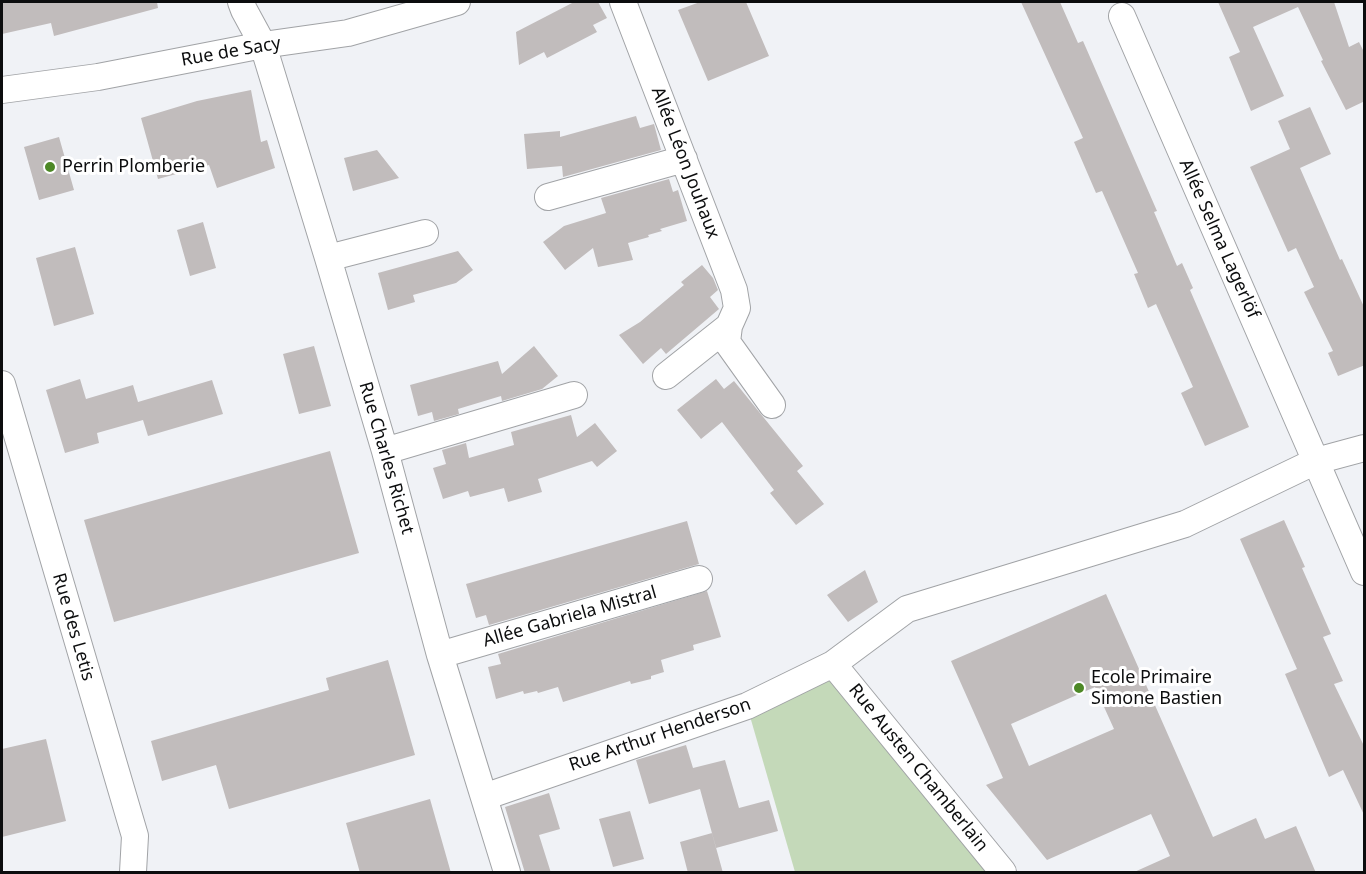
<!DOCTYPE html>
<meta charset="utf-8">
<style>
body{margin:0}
#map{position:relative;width:1366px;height:874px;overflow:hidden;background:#f0f2f6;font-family:"Noto Sans",sans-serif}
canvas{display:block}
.frame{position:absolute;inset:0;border:3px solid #0c0d0e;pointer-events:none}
</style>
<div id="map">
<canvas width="1366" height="874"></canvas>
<div class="frame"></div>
</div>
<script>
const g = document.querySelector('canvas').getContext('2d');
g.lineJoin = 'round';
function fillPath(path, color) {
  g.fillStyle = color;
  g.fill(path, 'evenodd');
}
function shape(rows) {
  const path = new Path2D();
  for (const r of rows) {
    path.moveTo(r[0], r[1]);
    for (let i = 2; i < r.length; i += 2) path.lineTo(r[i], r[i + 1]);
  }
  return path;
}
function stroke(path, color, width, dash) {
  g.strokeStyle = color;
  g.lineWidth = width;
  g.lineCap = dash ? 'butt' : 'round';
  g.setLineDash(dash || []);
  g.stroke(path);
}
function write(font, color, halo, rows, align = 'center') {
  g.font = font + ' "Noto Sans",sans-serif';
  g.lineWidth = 6;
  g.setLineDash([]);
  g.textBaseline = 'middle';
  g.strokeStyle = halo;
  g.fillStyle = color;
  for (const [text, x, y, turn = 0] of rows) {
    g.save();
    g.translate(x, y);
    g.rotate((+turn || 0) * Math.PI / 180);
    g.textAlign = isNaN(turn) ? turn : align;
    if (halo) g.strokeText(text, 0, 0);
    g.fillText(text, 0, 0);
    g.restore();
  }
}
fillPath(shape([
 [833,664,1003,872,795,872,747,706]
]), '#c4d9b9');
fillPath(shape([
 [2,2,157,2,158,8,54,36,51,23,2,34],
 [574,2,598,2,607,18,593,25,597,32,547,58,544,52,519,65,516,32],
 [700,2,746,2,769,56,708,81,678,10],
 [1021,2,1060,2,1078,43,1083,41,1157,211,1154,212,1177,266,1182,263,1193,288,1190,290,1249,427,1205,446,1181,393,1193,387,1156,304,1148,308,1134,274,1138,273,1102,191,1096,193,1074,142,1083,138],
 [1218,2,1334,2,1349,47,1359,42,1365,54,1365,101,1346,110,1321,61,1323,60,1298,7,1253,27,1284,96,1251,111,1229,57,1240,52],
 [251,90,261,142,267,140,275,168,217,188,209,165,158,179,141,118,197,101],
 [1310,107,1331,154,1300,168,1340,260,1342,259,1365,309,1365,365,1338,376,1328,353,1333,351,1304,292,1314,287,1296,248,1288,252,1250,167,1290,149,1278,121],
 [636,116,640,128,654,124,661,150,563,177,562,166,527,169,524,134,560,131,560,137],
 [59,137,74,190,39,200,24,147],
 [377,150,399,178,353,191,344,158],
 [669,179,673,192,678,190,687,221,660,229,662,231,648,235,649,237,628,243,633,260,598,267,593,248,565,270,543,242,564,226,606,213,601,198],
 [203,222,216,268,190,276,177,230],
 [75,247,94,314,54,326,36,258],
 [458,251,473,270,456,283,413,295,415,302,388,310,378,273],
 [702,265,713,278,718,290,710,297,719,309,666,354,661,348,643,364,619,335,640,322,684,285,681,282],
 [314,346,331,406,299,414,283,354],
 [534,346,558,376,542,389,502,401,501,396,458,409,459,414,434,421,432,412,418,416,410,385,498,361,502,374],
 [80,379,86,399,133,385,138,402,212,380,223,414,148,436,143,420,97,433,99,443,65,453,46,390],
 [716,379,724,389,734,381,803,466,797,471,824,504,796,525,770,493,774,490,722,422,701,439,677,410],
 [571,415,577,437,595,423,617,451,597,467,592,461,538,479,542,492,508,502,504,488,470,497,468,491,443,499,433,468,446,464,442,450,466,443,469,458,514,445,511,432],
 [330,451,359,553,114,622,84,520],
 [1284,520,1305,567,1302,568,1331,634,1323,637,1343,681,1334,684,1365,748,1365,817,1343,770,1329,777,1285,674,1297,669,1240,539],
 [687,521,699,564,489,625,486,615,476,618,466,584],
 [865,570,878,602,848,622,827,595],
 [707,591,721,637,693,645,694,650,661,660,664,672,651,676,651,679,631,684,630,681,563,702,558,687,538,693,537,691,524,694,523,691,496,699,488,667,501,664,498,654],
 [1106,594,1213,837,1256,818,1265,839,1296,826,1316,873,1132,873,1170,856,1151,814,1047,860,986,785,1003,778,951,661],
 [1095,687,1114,729,1029,766,1011,724],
 [388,660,415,755,229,809,216,765,162,781,151,741,329,690,326,678],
 [46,739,66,821,2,837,2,749],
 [686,745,693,768,725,760,739,808,769,800,778,831,716,848,700,789,649,804,636,760],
 [549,793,560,829,539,835,551,873,525,873,505,807],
 [430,799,451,873,360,873,346,823],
 [630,811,644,859,613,867,599,819],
 [712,833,723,873,688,873,680,842]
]), '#c1bcbc');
const street = shape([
 [241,2,244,10,263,45,328,258,385,451,440,655,507,872],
 [623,2,734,290,737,308,729,326,727,342,772,405],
 [1122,16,1364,572],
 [2,90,98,77,263,45,348,33,457,2],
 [548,197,684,159],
 [328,258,425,233],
 [666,376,729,326],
 [2,384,135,836,133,872],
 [385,451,574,395],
 [440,655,699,579],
 [833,664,1003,872],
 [484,797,747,706,833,664,907,609,1185,524,1316,461,1364,448]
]);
stroke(street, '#a1a3a6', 28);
stroke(street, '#fff', 26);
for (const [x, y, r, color] of [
 [50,167,6,"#4d8826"],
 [1079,688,6,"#4d8826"]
]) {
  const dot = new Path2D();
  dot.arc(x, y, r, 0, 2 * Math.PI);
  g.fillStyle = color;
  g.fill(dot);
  stroke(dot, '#fff', 2);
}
write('18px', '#0c0d0e', '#fff', [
 ["Rue de Sacy",231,52,-10],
 ["Allée Léon Jouhaux",685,163,69],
 ["Allée Selma Lagerlöf",1219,239,66],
 ["Rue Charles Richet",386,458,74],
 ["Allée Gabriela Mistral",570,617,-16],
 ["Rue des Letis",73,627,74],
 ["Rue Arthur Henderson",660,735,-19],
 ["Rue Austen Chamberlain",918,768,51]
]);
write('18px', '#0c0d0e', '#fff', [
 ["Perrin Plomberie",62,167],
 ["Ecole Primaire",1091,678],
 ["Simone Bastien",1091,699]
], 'left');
</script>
